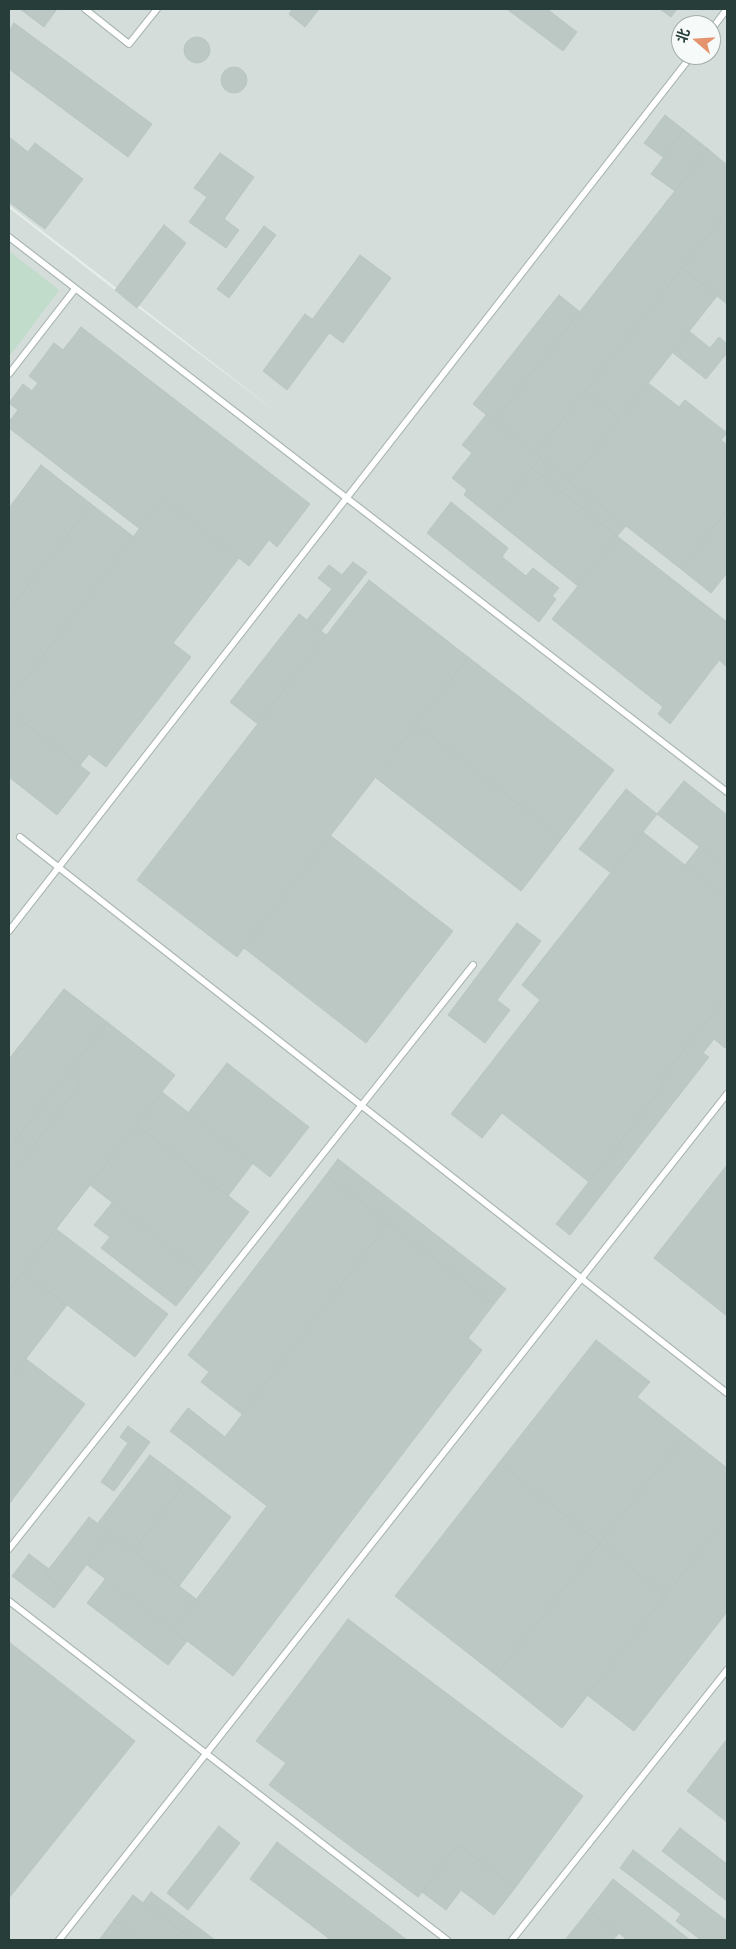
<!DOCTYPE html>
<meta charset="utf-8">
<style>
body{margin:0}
#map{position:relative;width:736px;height:1949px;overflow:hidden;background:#e6edea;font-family:Manrope,"Noto Sans SC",sans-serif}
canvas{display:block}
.frame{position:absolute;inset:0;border:10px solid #263d39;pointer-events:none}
.north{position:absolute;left:671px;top:15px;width:50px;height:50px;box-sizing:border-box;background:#f6faf8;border:1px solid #a3aeac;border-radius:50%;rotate:289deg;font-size:14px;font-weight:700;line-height:20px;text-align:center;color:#263d39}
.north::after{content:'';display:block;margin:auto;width:18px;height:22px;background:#e4936d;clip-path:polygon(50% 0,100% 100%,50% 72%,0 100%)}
</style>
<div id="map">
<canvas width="736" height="1949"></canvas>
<div class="frame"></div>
<div class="north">北</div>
</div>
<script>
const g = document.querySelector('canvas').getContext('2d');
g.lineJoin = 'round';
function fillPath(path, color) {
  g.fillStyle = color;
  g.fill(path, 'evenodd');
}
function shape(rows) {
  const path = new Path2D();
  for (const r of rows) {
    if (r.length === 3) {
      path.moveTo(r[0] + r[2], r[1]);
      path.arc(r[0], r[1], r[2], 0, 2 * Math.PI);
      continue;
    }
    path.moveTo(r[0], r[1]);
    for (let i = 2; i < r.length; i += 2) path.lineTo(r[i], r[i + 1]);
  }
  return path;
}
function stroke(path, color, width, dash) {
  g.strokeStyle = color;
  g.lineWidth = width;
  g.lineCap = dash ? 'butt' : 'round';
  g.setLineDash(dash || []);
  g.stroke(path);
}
fillPath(shape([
 [9,9,727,9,727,1940,9,1940,9,208,115,290,287,420,9,205],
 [681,25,711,25,711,55,681,55]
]), '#d4ddd9');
fillPath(shape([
 [9,251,59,290,9,357]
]), '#c1dcca');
const building = shape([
 [20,9,57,9,44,27,20,9],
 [293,9,319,9,305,27,289,14,293,9],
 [507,9,547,9,577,32,563,51,507,9],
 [660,9,677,9,671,17,660,9],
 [14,23,152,124,128,157,9,69,9,31,14,23],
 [197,50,13],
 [234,80,13],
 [665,115,684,130,663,157,644,143,665,115],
 [684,130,708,149,675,191,651,174,684,130],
 [9,137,28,152,35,143,83,179,45,229,9,202,9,137],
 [708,149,727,165,727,211,536,454,494,421,708,149],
 [220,153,254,177,224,219,239,230,226,248,189,222,207,197,194,188,220,153],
 [727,211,727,304,682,268,727,211],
 [164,225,186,243,137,308,115,290,164,225],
 [264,226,276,235,229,298,217,289,264,226],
 [360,255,391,278,343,343,312,320,360,255],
 [682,268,717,296,620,419,585,391,682,268],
 [559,295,580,312,494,421,473,404,559,295],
 [305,314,330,332,287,390,263,371,305,314],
 [81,327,310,504,277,547,269,540,249,566,162,499,140,529,9,428,9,422,18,410,9,403,23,384,32,391,38,383,29,376,54,343,63,350,81,327],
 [689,331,710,348,719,337,727,344,727,353,706,379,672,352,689,331],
 [648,383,679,407,685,400,727,433,721,440,727,445,727,510,681,569,570,482,648,383],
 [585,391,620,419,570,482,536,454,585,391],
 [486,415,540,458,493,518,464,495,467,490,452,478,472,453,462,445,486,415],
 [540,458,626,526,617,536,532,468,540,458],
 [41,465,91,504,9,611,9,508,41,465],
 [532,468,617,536,578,586,493,518,532,468],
 [162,499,239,558,173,643,191,657,106,767,89,754,80,765,9,711,9,700,162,499],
 [451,502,508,548,502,557,526,576,533,568,559,588,552,596,556,599,539,622,427,533,451,502],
 [91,504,134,537,9,700,9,611,91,504],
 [727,510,727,573,711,593,681,569,727,510],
 [617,536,727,622,727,650,670,724,658,714,663,707,552,619,617,536],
 [353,562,367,572,321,631,307,620,332,589,318,578,329,565,342,575,353,562],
 [369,580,468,657,237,957,137,880,369,580],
 [299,614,326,635,258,724,230,702,299,614],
 [727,650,727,667,719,660,727,650],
 [468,657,614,770,562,838,416,725,468,657],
 [9,711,90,773,57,815,9,777,9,711],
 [416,725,562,838,521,891,376,778,416,725],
 [684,781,727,815,727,868,657,814,684,781],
 [626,789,657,814,611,873,579,849,626,789],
 [643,832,727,898,727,995,660,1081,665,1084,589,1182,502,1113,482,1138,451,1114,540,1000,522,985,643,832],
 [331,836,453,931,366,1043,244,948,331,836],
 [700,846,727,868,727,898,685,865,700,846],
 [517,923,541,941,497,1000,510,1010,485,1043,448,1015,517,923],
 [64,989,107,1022,9,1148,9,1059,64,989],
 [727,995,727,1046,725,1048,714,1039,703,1053,709,1057,570,1235,556,1224,665,1084,660,1081,727,995],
 [107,1022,175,1075,9,1290,9,1177,81,1084,67,1074,107,1022],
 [227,1063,309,1127,270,1177,188,1113,227,1063],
 [67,1074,81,1084,9,1177,9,1148,67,1074],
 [162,1092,253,1163,228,1196,137,1125,162,1092],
 [137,1125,249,1212,202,1273,90,1185,137,1125],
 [338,1159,506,1289,494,1304,326,1175,338,1159],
 [727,1165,727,1316,654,1258,727,1165],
 [326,1175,388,1223,242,1414,201,1382,209,1372,188,1355,326,1175],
 [112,1203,202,1273,176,1306,101,1248,110,1237,94,1225,112,1203],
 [388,1223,494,1304,468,1338,482,1350,233,1676,173,1630,267,1506,170,1431,188,1408,225,1437,388,1223],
 [56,1229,168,1314,135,1357,23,1271,56,1229],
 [23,1271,67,1305,9,1381,9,1290,23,1271],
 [596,1340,650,1382,637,1397,685,1435,600,1543,499,1463,596,1340],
 [26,1359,85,1404,9,1504,9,1381,26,1359],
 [128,1426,150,1442,114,1491,101,1482,128,1443,120,1437,128,1426],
 [685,1435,727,1468,727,1517,666,1595,600,1543,685,1435],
 [150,1455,186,1482,133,1551,98,1523,150,1455],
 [499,1463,600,1543,496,1675,395,1596,499,1463],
 [186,1482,231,1517,179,1586,133,1551,186,1482],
 [89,1517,110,1533,67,1591,45,1574,89,1517],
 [727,1517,727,1612,634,1731,587,1695,727,1517],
 [110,1533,196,1599,173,1630,86,1564,110,1533],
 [600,1543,666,1595,562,1728,496,1675,600,1543],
 [29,1554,49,1569,45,1574,67,1591,54,1608,12,1576,29,1554],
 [106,1578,187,1641,168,1665,87,1603,106,1578],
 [348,1619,583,1796,515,1888,458,1845,418,1897,269,1785,286,1763,256,1741,348,1619],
 [9,1642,135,1741,9,1898,9,1642],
 [727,1739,727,1822,687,1791,727,1739],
 [219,1826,240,1843,188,1910,167,1893,219,1826],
 [680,1828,727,1864,727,1901,662,1851,680,1828],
 [277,1842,407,1940,331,1940,250,1879,277,1842],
 [458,1845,515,1888,494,1915,461,1890,446,1910,422,1892,458,1845],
 [633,1850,727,1921,727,1940,701,1940,676,1921,681,1914,620,1868,633,1850],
 [613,1879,690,1940,627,1940,619,1933,589,1910,613,1879],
 [151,1892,215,1940,193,1940,143,1903,151,1892],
 [133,1895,143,1903,193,1940,140,1940,114,1920,133,1895],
 [589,1910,619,1933,613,1940,565,1940,589,1910],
 [114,1920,140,1940,99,1940,114,1920]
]);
fillPath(building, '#bbc8c3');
stroke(building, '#b9c6c2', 1);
const service = shape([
 [85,9,129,44,157,9],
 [711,30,727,9],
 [9,237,727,792],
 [9,374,75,289],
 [20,837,727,1393],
 [9,931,692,55],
 [9,1549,473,965],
 [9,1601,447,1940],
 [59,1940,727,1094],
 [512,1940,727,1670]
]);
stroke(service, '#a9b5b1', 8);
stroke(service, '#fff', 6);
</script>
